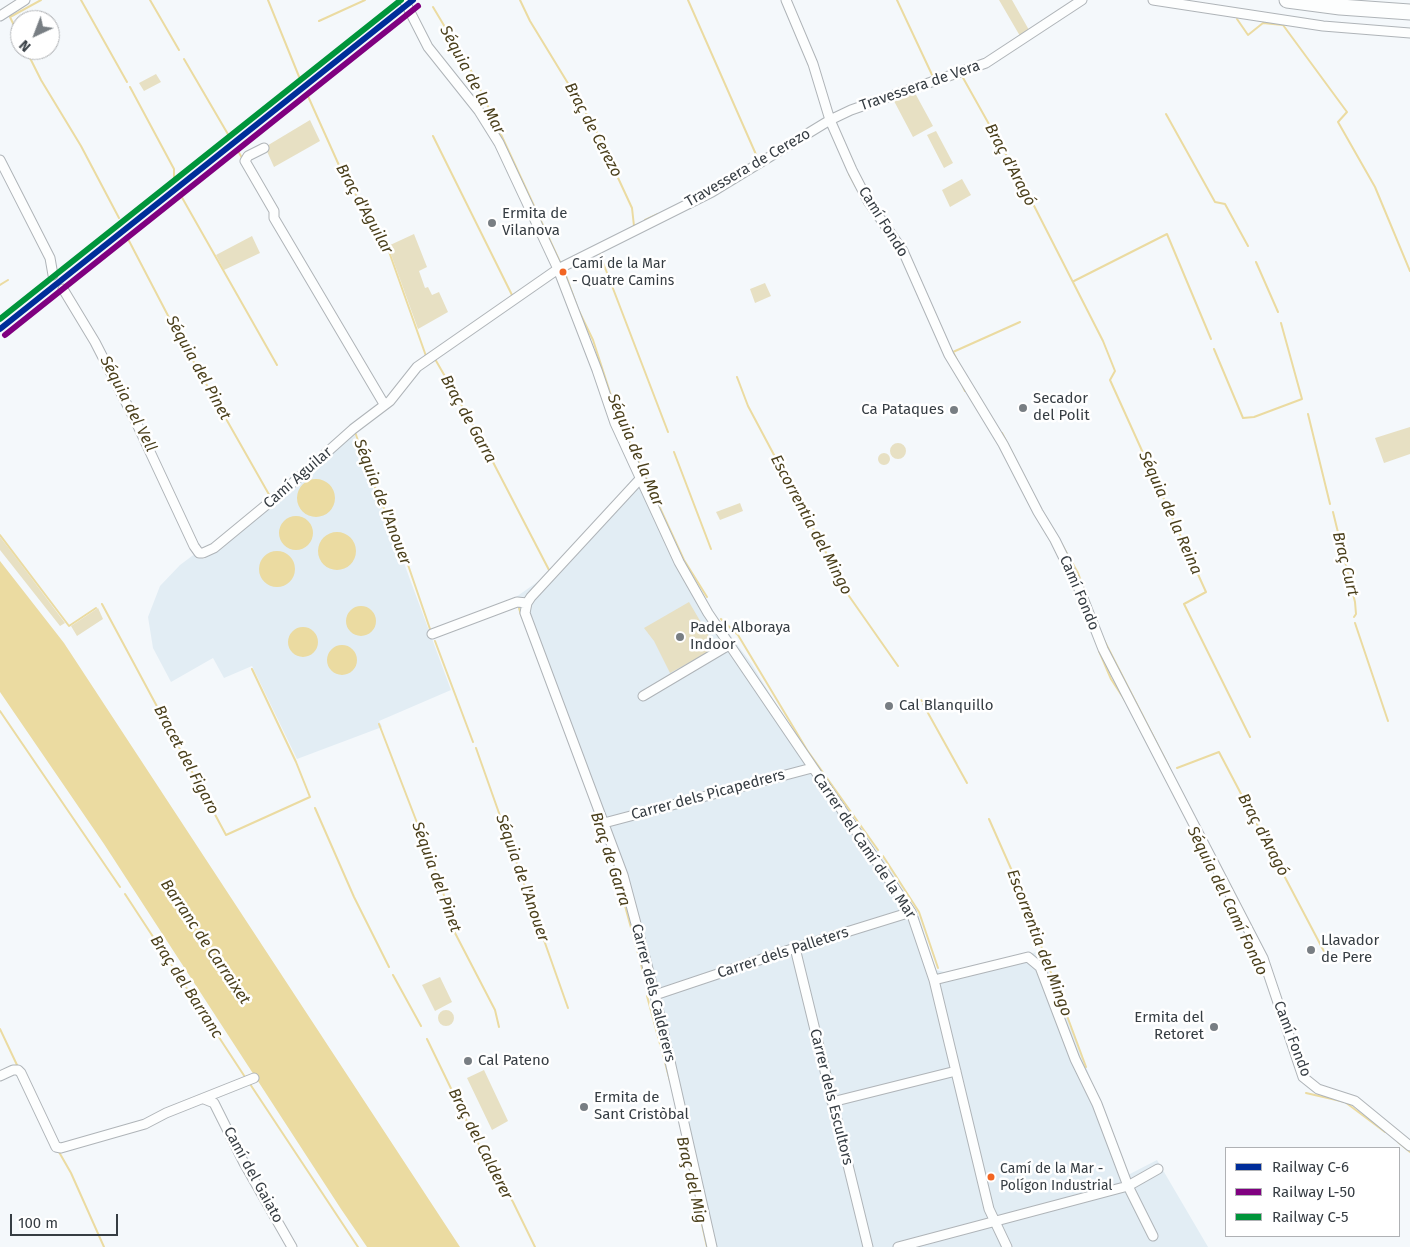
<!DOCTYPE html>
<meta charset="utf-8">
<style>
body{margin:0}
#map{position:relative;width:1410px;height:1247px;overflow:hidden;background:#f4f8fb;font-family:"Fira Sans",sans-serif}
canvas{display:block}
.legend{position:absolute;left:1225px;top:1147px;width:175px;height:90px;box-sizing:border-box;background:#fff;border:1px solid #afb1b4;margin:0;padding:6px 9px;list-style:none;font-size:15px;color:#363d43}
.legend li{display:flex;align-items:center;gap:10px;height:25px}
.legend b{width:25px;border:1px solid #afb1b4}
.north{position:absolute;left:10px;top:10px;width:50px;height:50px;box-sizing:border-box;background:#fff;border:1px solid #afb1b4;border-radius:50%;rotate:223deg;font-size:14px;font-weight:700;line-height:20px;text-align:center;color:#363d43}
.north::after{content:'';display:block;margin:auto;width:18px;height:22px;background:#787e83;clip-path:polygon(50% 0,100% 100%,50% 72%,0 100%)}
.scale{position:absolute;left:10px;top:1214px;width:108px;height:22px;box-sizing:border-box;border:2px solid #363d43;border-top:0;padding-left:6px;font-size:15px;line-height:18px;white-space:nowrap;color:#363d43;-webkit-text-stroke:4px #fff;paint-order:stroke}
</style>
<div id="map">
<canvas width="1410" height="1247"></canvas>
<ul class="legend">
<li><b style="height:6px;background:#002d9a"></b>Railway C-6</li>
<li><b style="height:6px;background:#800080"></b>Railway L-50</li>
<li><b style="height:6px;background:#00953b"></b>Railway C-5</li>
</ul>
<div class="north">N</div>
<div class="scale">100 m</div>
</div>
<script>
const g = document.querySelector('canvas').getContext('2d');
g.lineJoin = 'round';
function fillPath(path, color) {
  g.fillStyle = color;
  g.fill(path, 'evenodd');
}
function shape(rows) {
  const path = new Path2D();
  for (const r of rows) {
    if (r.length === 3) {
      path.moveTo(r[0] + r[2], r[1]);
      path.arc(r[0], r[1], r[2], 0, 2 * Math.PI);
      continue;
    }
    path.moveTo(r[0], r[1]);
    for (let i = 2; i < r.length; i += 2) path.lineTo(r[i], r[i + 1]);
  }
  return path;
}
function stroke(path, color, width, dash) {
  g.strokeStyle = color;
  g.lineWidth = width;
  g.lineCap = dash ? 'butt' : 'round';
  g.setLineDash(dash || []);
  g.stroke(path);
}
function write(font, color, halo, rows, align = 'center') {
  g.font = font + ' "Fira Sans",sans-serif';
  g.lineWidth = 5;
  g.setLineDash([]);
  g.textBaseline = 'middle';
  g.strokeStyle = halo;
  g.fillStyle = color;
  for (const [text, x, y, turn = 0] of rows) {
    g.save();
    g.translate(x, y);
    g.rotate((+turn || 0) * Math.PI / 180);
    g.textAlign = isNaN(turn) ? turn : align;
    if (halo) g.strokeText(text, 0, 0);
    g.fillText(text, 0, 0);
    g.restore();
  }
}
fillPath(shape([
 [354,432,364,469,388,520,451,690,379,721,382,727,297,759,252,666,224,678,213,658,171,682,153,648,148,617,160,586,180,565,196,553,204,559,277,501],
 [640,470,683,562,708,606,751,663,802,746,882,857,918,913,936,970,949,973,1041,951,1128,1175,1157,1160,1208,1247,708,1247,650,992,617,866,519,612,516,597,553,571,611,508,610,505]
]), '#e2edf4');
fillPath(shape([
 [999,0,1012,0,1029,30,1020,36],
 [156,74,161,82,144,91,139,83],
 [915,93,933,126,913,137,894,101],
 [310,120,320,141,274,167,265,147],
 [936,131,953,163,944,168,927,135],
 [962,179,971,195,950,207,942,190],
 [414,234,427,267,419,271,425,288,428,287,432,295,439,292,448,312,418,329,388,246],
 [252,236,260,253,224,270,216,255],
 [765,283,771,296,755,303,750,289],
 [1410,427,1410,454,1384,463,1375,438],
 [898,451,8],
 [884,459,6],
 [740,503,743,511,720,520,716,512],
 [0,537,14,555,65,623,60,626,0,550],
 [689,602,716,648,670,673,654,641,644,628],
 [98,608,103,619,77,636,71,626],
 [440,977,452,1002,435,1011,422,985],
 [446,1018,8],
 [484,1070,508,1121,492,1130,467,1078]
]), '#e7e0c3');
fillPath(shape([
 [316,498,19],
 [296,533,17],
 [337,551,19],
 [277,569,18],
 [0,561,64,643,460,1247,367,1247,341,1209,104,844,0,692],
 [361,621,15],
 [303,642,15],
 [342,660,15]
]), '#ebdba1');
stroke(shape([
 [81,0,127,82],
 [150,0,179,50],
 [268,0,300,79],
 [520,0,530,21,594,126,632,208,634,226,627,230],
 [688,0,758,159],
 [897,0,934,79],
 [433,7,473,74,560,262],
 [1237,19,1248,35,1263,23,1283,25,1347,112,1338,122,1375,187,1410,271],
 [319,21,365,0],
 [20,38,10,17,41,0],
 [26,50,41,80,81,146,119,218],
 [184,59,229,136],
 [936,84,962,76,1027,192,1103,341,1115,371,1110,380,1206,592,1184,604,1250,737],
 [130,87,174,169,174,178],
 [307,94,342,172,387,246,426,356],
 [1166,114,1215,202,1225,204,1248,246],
 [433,136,512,295],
 [237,149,242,158],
 [849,174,856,187],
 [180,194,277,365],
 [645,220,658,214],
 [877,221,883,229],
 [127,237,175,329,271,498],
 [599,252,668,432],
 [1256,262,1278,312],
 [564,270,578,309,593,340,618,417,684,560,707,597],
 [1074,281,1167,234,1211,339],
 [0,285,8,280],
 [1214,349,1243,418,1254,417,1302,399,1281,323],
 [435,359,481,439,549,570],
 [957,360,953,352,1020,322],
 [737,377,748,406,849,596,898,666],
 [961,382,965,391],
 [1308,414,1330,504],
 [355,432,371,478,406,559,430,629],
 [1002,433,1029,486],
 [674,452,711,549],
 [1333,512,1355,602,1356,614,1354,617],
 [0,535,69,626,96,608],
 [1061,543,1078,573,1084,589],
 [102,604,226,835,310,797,296,762,252,669],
 [519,608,521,615],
 [721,619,738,635,807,750,878,850],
 [1355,623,1388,721],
 [1104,640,1168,765],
 [435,641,473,742],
 [1099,651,1111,679,1126,702],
 [921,700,922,701],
 [923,704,967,783],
 [0,711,120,887],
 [379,724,441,885,454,931,495,1010,499,1027],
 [476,748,568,1008],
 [1177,768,1219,752,1328,959],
 [315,808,354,897,389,967],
 [989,819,1020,889,1086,1067],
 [883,856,919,912,938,968],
 [613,862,648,990],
 [125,894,245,1077],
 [1245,933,1260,962],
 [393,975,421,1026],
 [647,996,670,1081],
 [0,1029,17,1065],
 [427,1039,475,1138,513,1202,535,1247],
 [250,1084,358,1247],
 [1306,1093,1345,1102,1385,1132],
 [1398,1142,1410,1152],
 [59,1152,71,1173,104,1247],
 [689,1166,707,1247]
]), '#ebdba1', 2);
const minor = shape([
 [404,0,428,47,479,111,499,143,558,269,597,370,615,423,679,562,708,613,911,912,934,980,989,1209,1007,1247],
 [786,0,813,64,830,120,852,170,868,201,903,251,949,355,1003,444,1038,512,1055,540,1081,593,1103,649,1263,958,1303,1077,1318,1089,1355,1101,1410,1146],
 [1153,0,1323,26,1410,33],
 [0,16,25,0],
 [264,148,248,156,245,161,274,211,274,218,384,404],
 [0,160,50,258,53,275],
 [63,289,95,342,137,424,194,546,199,553,203,553,214,548,288,487,353,429,390,401,417,367,558,269,712,192,830,120,851,110,986,63,1082,0],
 [640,479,531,597,527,603,525,613,623,875,655,995,712,1247],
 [432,634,517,602,527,603],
 [643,696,729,645],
 [604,823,812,768],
 [795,948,868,1247],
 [934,980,1028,957,1040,967,1075,1059,1097,1104,1128,1186,1153,1236],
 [655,995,795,948,911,912],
 [0,1076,13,1070,18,1070,21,1073,56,1147,61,1148,145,1124,166,1113,254,1078],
 [204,1099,214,1103,244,1163,292,1247],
 [832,1102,956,1071],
 [898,1247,1128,1186,1158,1169]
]);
const motorway = shape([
 [1287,0,1340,7,1410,12]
]);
stroke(minor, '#afb4b8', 11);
stroke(motorway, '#afb4b8', 17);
stroke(minor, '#fdfefe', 9);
stroke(motorway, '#fdfefe', 15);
stroke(shape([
 [0,329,413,0]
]), '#002d9a', 6);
stroke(shape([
 [5,335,418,6]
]), '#800080', 6);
stroke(shape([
 [0,319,401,0]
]), '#00953b', 6);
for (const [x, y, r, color] of [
 [492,223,5,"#787e83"],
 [563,272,4.5,"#f26522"],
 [1023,408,5,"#787e83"],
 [954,410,5,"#787e83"],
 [680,637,5,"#787e83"],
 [889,706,5,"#787e83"],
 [1311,950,5,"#787e83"],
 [1214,1027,5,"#787e83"],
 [468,1061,5,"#787e83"],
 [584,1107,5,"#787e83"],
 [991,1177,4.5,"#f26522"]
]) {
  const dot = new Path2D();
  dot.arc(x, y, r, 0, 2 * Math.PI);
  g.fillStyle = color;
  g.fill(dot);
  stroke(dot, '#fff', 2);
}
write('14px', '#363d43', '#fff', [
 ["Camí de la Mar",572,264],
 ["- Quatre Camins",572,281],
 ["Camí de la Mar -",1000,1169],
 ["Polígon Industrial",1000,1186]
], 'left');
write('15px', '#363d43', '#fff', [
 ["Travessera de Vera",920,86,-19],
 ["Travessera de Cerezo",748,168,-30],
 ["Camí Fondo",883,222,58],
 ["Camí Aguilar",298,478,-41],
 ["Camí Fondo",1079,593,67],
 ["Carrer dels Picapedrers",708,795,-15],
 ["Carrer del Camí de la Mar",864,846,56],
 ["Carrer dels Palleters",783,953,-18],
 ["Carrer dels Calderers",653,993,76],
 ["Camí Fondo",1292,1039,69],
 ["Carrer dels Escultors",831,1097,76],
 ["Camí del Gaiato",253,1175,61]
]);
write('15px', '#363d43', '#fff', [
 ["Ermita de",502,214],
 ["Vilanova",502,231],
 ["Secador",1033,399],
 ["del Polit",1033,416],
 ["Ca Pataques",944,410,"right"],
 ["Padel Alboraya",690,628],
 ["Indoor",690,645],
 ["Cal Blanquillo",899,706],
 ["Llavador",1321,941],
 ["de Pere",1321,958],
 ["Ermita del",1204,1018,"right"],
 ["Retoret",1204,1035,"right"],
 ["Cal Pateno",478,1061],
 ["Ermita de",594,1098],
 ["Sant Cristòbal",594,1115]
], 'left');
write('italic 16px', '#4a3f1b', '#fff', [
 ["Séquia de la Mar",472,80,62],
 ["Braç de Cerezo",593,130,62],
 ["Braç d'Aragó",1010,165,62],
 ["Braç d'Aguilar",364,209,61],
 ["Séquia del Pinet",198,368,61],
 ["Séquia del Vell",128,404,63],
 ["Braç de Garra",468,419,61],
 ["Séquia de la Mar",635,450,67],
 ["Séquia de l'Anouer",382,502,69],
 ["Séquia de la Reina",1170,513,66],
 ["Escorrentia del Mingo",811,525,62],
 ["Braç Curt",1345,564,76],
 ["Bracet del Figaro",186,760,62],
 ["Braç d'Aragó",1263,835,62],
 ["Braç de Garra",610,859,72],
 ["Séquia del Pinet",436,877,70],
 ["Séquia de l'Anouer",522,878,71],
 ["Séquia del Camí Fondo",1227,901,64],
 ["Barranc de Carraixet",205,942,56],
 ["Escorrentia del Mingo",1039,943,69],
 ["Braç del Barranc",186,987,57],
 ["Braç del Calderer",480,1144,63],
 ["Braç del Mig",691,1180,77]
]);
</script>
